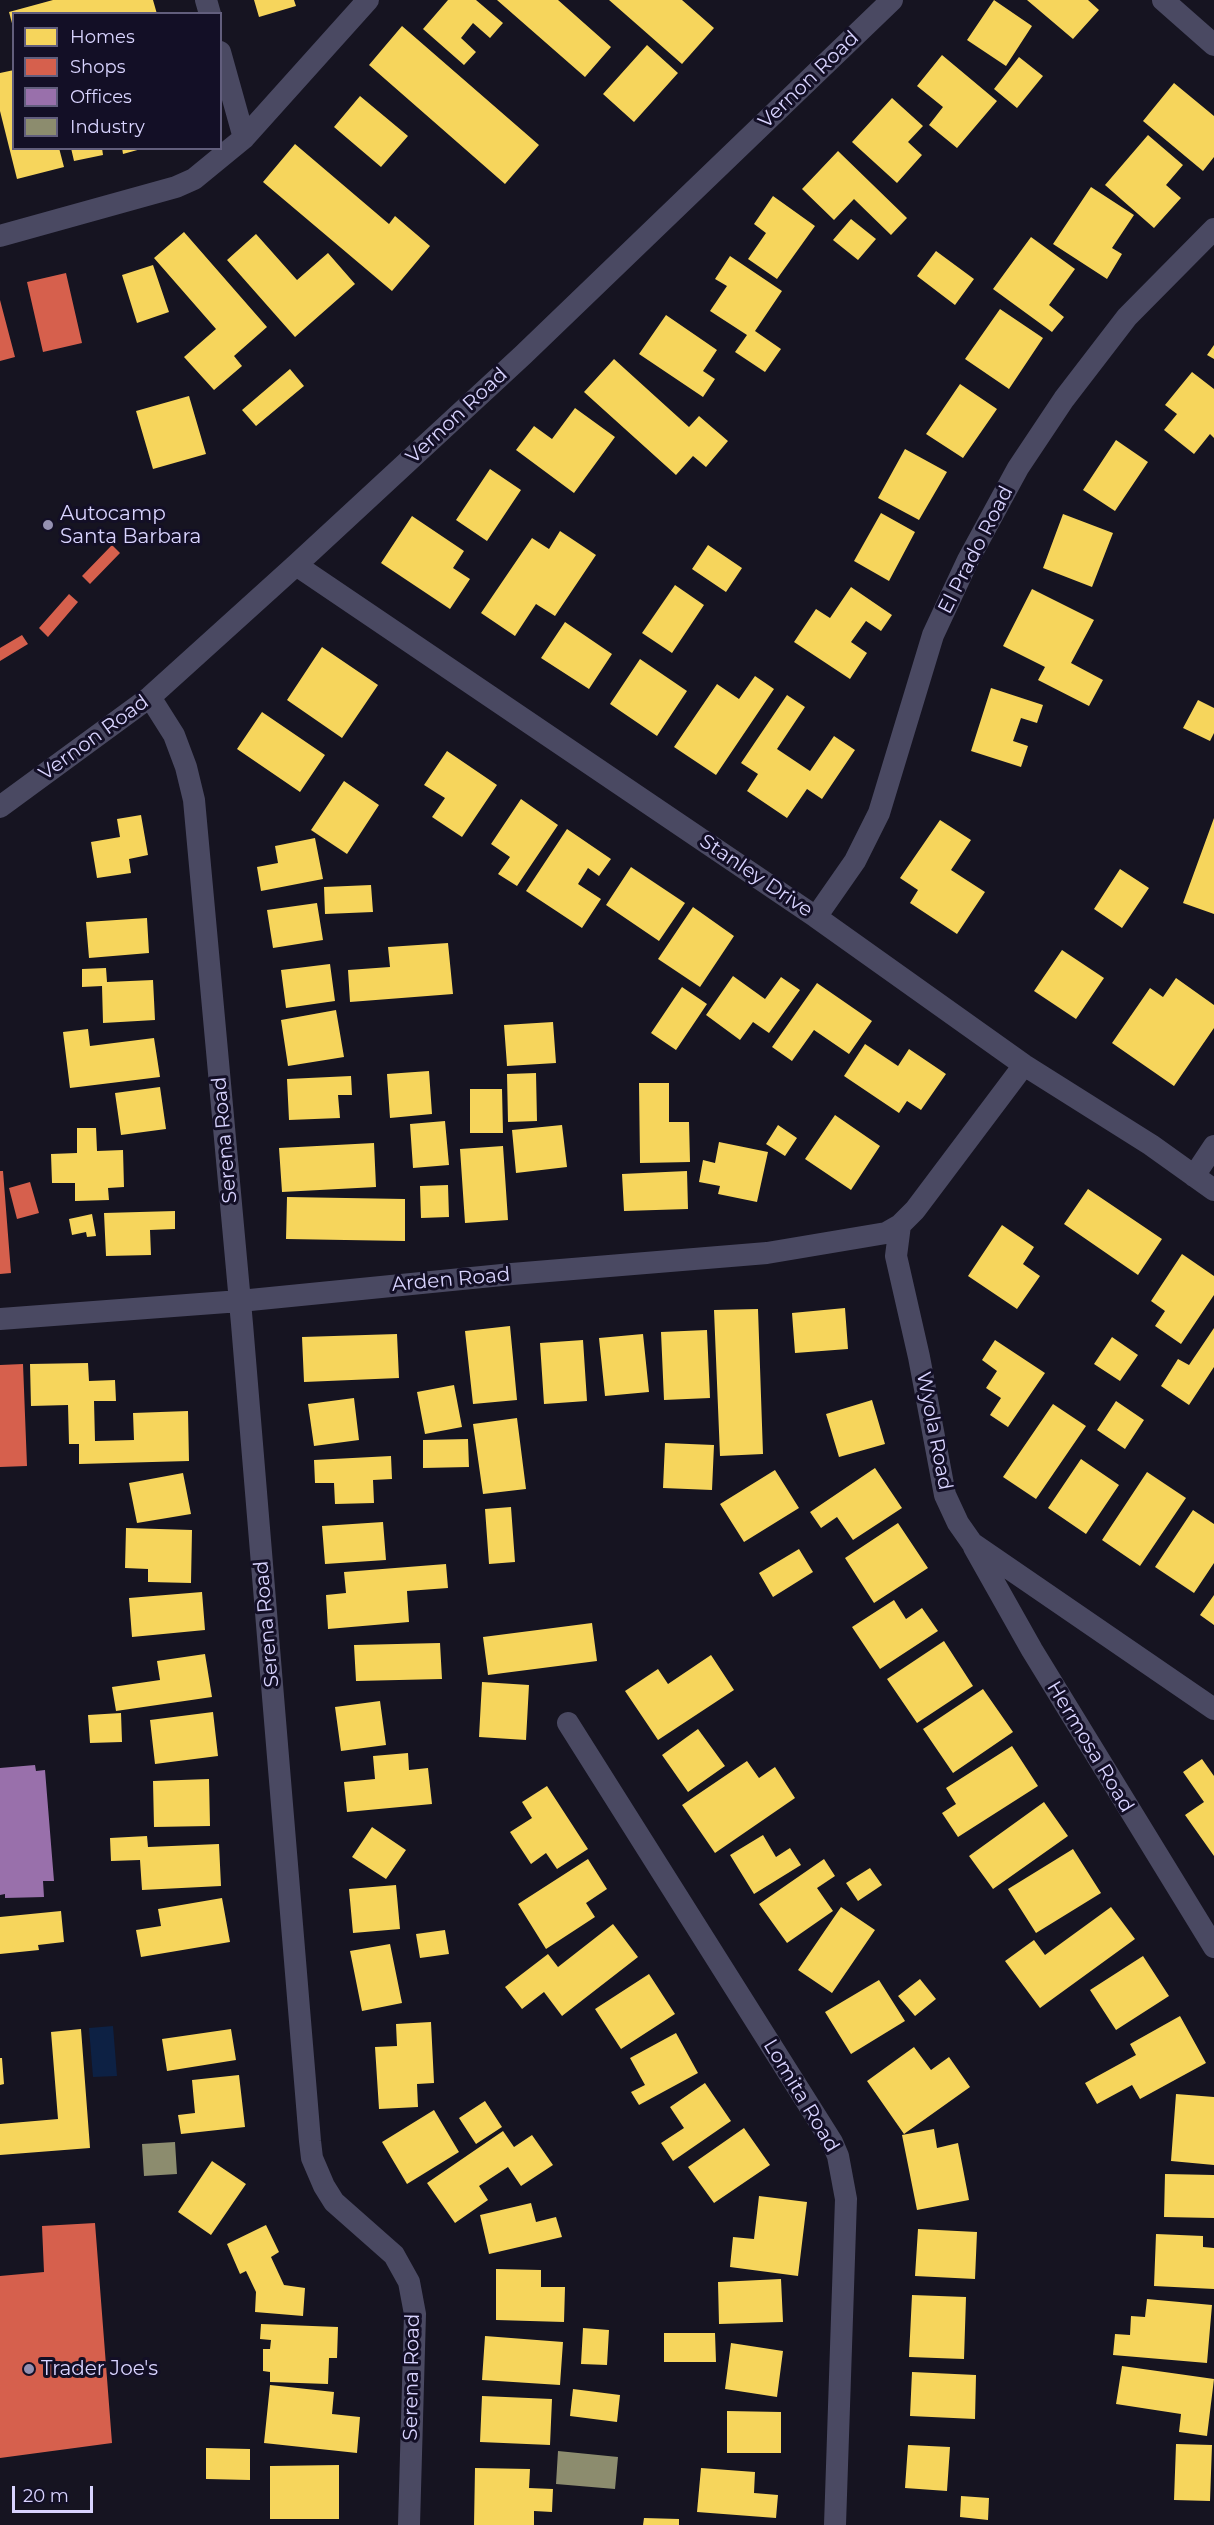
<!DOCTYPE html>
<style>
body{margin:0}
#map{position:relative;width:1214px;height:2525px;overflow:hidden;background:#161421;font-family:Montserrat,sans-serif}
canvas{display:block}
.legend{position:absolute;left:12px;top:12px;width:210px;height:138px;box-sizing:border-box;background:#130f26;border:2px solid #625e7d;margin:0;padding:8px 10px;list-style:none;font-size:18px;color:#d9d4ff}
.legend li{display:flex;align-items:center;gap:12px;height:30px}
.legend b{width:30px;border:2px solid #625e7d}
.scale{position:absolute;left:12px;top:2486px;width:81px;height:27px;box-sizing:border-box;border:3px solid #d9d4ff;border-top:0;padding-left:8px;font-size:18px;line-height:21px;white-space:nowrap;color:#d9d4ff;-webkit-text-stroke:4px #130f26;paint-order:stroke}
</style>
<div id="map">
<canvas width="1214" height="2525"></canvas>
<ul class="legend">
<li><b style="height:16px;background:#f6d55c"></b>Homes</li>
<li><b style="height:16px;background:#d6604d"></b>Shops</li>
<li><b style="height:16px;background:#9970ab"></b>Offices</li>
<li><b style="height:16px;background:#8c8c6e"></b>Industry</li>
</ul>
<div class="scale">20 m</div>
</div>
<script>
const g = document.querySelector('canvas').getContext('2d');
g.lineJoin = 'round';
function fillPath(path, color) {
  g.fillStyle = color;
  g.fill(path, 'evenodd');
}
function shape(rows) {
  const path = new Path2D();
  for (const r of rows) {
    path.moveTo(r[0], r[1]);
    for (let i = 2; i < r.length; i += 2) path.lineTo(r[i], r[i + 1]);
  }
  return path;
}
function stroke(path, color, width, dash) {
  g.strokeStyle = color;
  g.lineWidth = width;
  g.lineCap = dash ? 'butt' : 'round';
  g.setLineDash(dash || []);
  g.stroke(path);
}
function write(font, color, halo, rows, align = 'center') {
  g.font = font + ' Montserrat,sans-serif';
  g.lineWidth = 6;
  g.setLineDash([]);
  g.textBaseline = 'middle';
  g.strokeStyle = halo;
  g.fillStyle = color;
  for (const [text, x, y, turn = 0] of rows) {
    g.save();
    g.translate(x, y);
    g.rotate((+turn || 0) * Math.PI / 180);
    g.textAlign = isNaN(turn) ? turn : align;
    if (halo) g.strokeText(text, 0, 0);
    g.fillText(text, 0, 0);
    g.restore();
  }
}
fillPath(shape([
 [113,2026,117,2076,93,2077,89,2028]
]), '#0d2144');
fillPath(shape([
 [53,0,153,0,157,14,14,14,13,27,9,12],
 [254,0,294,0,296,6,259,17],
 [448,0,476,0,503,23,490,38,473,23,461,38,476,52,464,65,423,29],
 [497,0,558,0,611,47,585,77],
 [609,0,682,0,714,28,682,64],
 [994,0,1032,26,1006,66,967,40],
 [1027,0,1088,0,1099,10,1073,39],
 [402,26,539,145,505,184,369,65],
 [647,45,678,73,634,122,603,94],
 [942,55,997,101,957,148,929,125,943,107,917,86],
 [1019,57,1043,76,1017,108,994,89],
 [14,70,14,148,59,148,64,167,17,179,0,111,0,73],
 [1174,83,1214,116,1214,157,1203,171,1143,121],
 [360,96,408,136,381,167,334,127],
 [892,98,923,126,908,142,922,155,897,183,852,142],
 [1148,135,1183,165,1166,185,1181,198,1154,228,1105,185],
 [295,144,389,224,395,216,430,246,392,291,263,182],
 [71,148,102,148,103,155,74,161],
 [122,148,141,148,141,149,123,154],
 [838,151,907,218,891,235,854,199,834,220,802,189],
 [1091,187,1134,215,1112,248,1122,254,1107,279,1053,244],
 [773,196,815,226,777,279,748,259,766,233,754,224],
 [851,219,876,239,858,260,833,240],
 [184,232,267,327,234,356,242,366,214,390,184,357,216,329,154,258],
 [256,234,297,280,328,253,355,284,295,337,227,260],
 [1031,237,1075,269,1049,305,1064,317,1052,332,993,289],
 [936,251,974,279,955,305,917,276],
 [730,256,782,291,755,331,781,349,765,372,735,352,747,335,710,311,727,286,715,279],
 [153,265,169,312,137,323,122,275],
 [1000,309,1043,338,1009,389,965,359],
 [666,315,717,350,703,371,715,379,703,397,639,354],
 [1214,345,1214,359,1207,355],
 [614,359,689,427,699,416,728,441,706,467,693,456,676,475,584,392],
 [290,369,304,386,256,426,242,410],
 [1192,372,1214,389,1214,438,1210,434,1194,454,1164,430,1177,414,1165,405],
 [960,384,997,409,963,458,926,434],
 [189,396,206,454,153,469,136,411],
 [575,408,615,437,574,493,516,450,534,426,552,439],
 [1116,440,1148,462,1115,511,1083,490],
 [905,449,947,472,919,520,878,498],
 [490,469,521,490,487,541,456,520],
 [881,513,915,532,889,581,854,561],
 [1063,514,1113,533,1092,587,1043,568],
 [412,516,464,551,453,568,470,579,450,609,381,563],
 [560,531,596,555,555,616,536,604,515,636,481,613,532,538,549,549],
 [708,545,742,568,726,592,692,569],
 [675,585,704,605,672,653,642,633],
 [851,587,892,615,881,631,866,621,851,642,867,653,850,679,794,642,816,609,830,618],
 [1032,589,1094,620,1071,663,1103,680,1089,706,1038,680,1045,667,1003,646],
 [565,622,612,654,589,689,541,658],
 [322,647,378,685,342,738,287,700],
 [640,659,687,691,657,736,610,704],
 [755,676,774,689,716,775,674,747,717,684,739,699],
 [991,688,1043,705,1037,723,1021,718,1013,741,1028,746,1021,767,971,751],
 [787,695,805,707,777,749,810,771,834,736,855,750,822,799,807,789,787,818,747,791,758,774,741,763],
 [1198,700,1214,708,1214,733,1210,741,1183,728],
 [262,712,325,755,300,792,237,749],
 [447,751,497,785,462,837,432,817,445,798,424,785],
 [344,781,379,805,347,854,311,830],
 [521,799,558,825,517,886,498,874,510,857,491,844],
 [141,815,148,855,129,859,131,873,97,878,91,842,120,837,117,819],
 [1214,818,1214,914,1183,903],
 [940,820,971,840,951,870,985,892,957,934,910,903,918,890,900,878],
 [567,829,611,859,599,876,588,868,578,884,601,899,582,928,526,891],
 [315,838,323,879,261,891,257,867,278,863,275,846],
 [631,867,685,903,659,941,606,905],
 [1120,869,1149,888,1122,928,1094,909],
 [371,885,373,912,325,914,324,887],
 [317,903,323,940,273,948,267,910],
 [693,907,734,936,700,987,658,959],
 [147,918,149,953,89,958,86,922],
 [448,943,453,994,350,1002,348,970,390,967,388,947],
 [1062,950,1104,978,1076,1019,1034,991],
 [330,964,335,1001,286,1008,281,970],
 [106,968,107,982,153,980,155,1020,103,1023,102,986,82,987,82,969],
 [733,976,765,999,781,977,800,990,769,1033,753,1022,740,1040,706,1015],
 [1176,978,1214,1005,1214,1028,1174,1086,1112,1043,1150,988,1163,997],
 [817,983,872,1021,849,1054,814,1030,792,1061,772,1047],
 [682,987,707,1004,676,1050,651,1033],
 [336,1010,344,1057,288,1066,281,1020],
 [553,1022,556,1063,507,1066,504,1025],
 [88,1029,90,1046,154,1038,160,1077,70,1088,63,1032],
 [865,1044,898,1066,909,1049,946,1074,921,1110,907,1101,899,1113,844,1076],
 [429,1071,432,1114,390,1118,387,1074],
 [536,1073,537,1121,508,1122,507,1074],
 [351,1076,352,1095,338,1095,340,1118,289,1120,287,1079],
 [639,1083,669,1083,669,1122,689,1122,690,1162,640,1163],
 [160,1087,166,1129,121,1135,115,1093],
 [470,1089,502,1089,503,1133,470,1133],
 [835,1115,880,1146,851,1190,805,1159],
 [445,1121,449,1165,413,1168,410,1124],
 [562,1125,567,1167,516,1173,512,1130],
 [778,1125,797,1138,785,1156,766,1144],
 [77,1128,96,1128,97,1151,123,1150,124,1187,108,1188,109,1200,75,1201,75,1183,52,1183,51,1154,77,1153],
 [719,1142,768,1152,757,1202,718,1194,720,1186,699,1182,703,1160,715,1163],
 [374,1143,376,1187,282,1192,279,1148],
 [503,1146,508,1220,465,1223,460,1149],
 [687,1171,688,1209,624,1211,622,1174],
 [448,1185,449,1217,421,1218,420,1186],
 [1088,1189,1162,1239,1138,1275,1064,1224],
 [287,1197,405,1199,405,1241,286,1239],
 [175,1211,175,1229,150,1230,151,1255,106,1256,104,1213],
 [92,1214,96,1236,87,1237,86,1232,72,1235,69,1219],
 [1002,1225,1034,1247,1023,1264,1040,1276,1017,1309,968,1276],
 [1182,1254,1214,1276,1214,1295,1181,1344,1155,1326,1165,1311,1151,1301],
 [845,1308,848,1349,795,1353,792,1313],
 [758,1309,763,1454,720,1456,714,1310],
 [510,1326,517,1400,473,1404,465,1331],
 [1214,1328,1214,1367,1189,1405,1161,1386,1178,1359,1189,1365],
 [707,1330,710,1398,664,1400,661,1332],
 [397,1334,399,1378,304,1382,302,1337],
 [643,1334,649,1392,605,1396,599,1338],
 [1112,1337,1138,1355,1120,1381,1094,1364],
 [583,1340,587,1401,544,1404,540,1343],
 [995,1340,1045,1373,1008,1427,990,1415,1001,1398,986,1388,997,1371,982,1360],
 [88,1363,89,1381,115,1380,116,1401,94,1401,95,1441,134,1440,133,1413,188,1411,189,1461,79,1464,79,1444,69,1444,68,1405,31,1406,30,1364],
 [454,1385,462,1427,425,1434,417,1392],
 [354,1398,359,1440,314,1446,308,1404],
 [872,1400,885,1444,839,1457,826,1414],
 [1116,1401,1144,1420,1125,1449,1097,1430],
 [1053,1404,1086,1426,1036,1499,1003,1477],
 [517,1418,526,1489,483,1494,473,1424],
 [468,1439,469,1467,423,1468,423,1440],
 [665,1443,714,1445,712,1490,663,1488],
 [391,1456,392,1479,373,1480,374,1503,335,1504,334,1483,315,1483,314,1460],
 [1081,1459,1119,1485,1086,1534,1048,1508],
 [875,1468,902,1508,853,1540,837,1517,821,1528,810,1512],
 [775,1470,799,1508,744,1542,720,1504],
 [1147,1472,1186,1498,1140,1566,1102,1540],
 [183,1473,191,1514,137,1523,129,1483],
 [511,1507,515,1562,489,1564,485,1509],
 [1193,1510,1214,1524,1214,1563,1194,1593,1155,1567],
 [383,1522,386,1560,325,1564,322,1526],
 [898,1523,928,1568,874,1603,845,1558],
 [126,1528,192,1530,191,1583,148,1582,148,1569,125,1568],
 [799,1549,813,1572,773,1597,759,1573],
 [446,1564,448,1588,407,1591,409,1622,328,1629,326,1595,346,1593,344,1572],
 [202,1592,205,1630,132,1637,129,1598],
 [1214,1595,1214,1625,1200,1615],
 [894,1600,906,1619,922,1608,938,1631,880,1669,852,1627],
 [592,1623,597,1661,488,1675,483,1637],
 [944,1641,973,1686,917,1723,887,1679],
 [440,1643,442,1679,356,1681,354,1645],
 [205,1654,212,1697,116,1711,112,1687,160,1680,157,1661],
 [711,1655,734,1690,658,1740,625,1691,658,1669,668,1684],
 [482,1682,529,1685,526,1740,479,1737],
 [983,1689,1013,1732,953,1773,923,1729],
 [380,1701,386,1745,341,1751,335,1707],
 [213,1712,218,1756,155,1764,150,1720],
 [121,1713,122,1742,90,1743,88,1715],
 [698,1729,725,1766,688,1792,662,1755],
 [1012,1746,1038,1786,958,1837,942,1813,956,1804,946,1788],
 [408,1753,409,1770,428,1768,432,1804,347,1812,344,1782,375,1779,373,1756],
 [1202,1759,1214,1776,1214,1856,1185,1815,1204,1802,1183,1772],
 [747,1761,759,1778,775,1767,795,1798,715,1853,682,1805],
 [209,1779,210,1826,154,1827,153,1781],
 [547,1786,588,1849,557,1869,546,1853,531,1864,510,1832,532,1818,522,1802],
 [1044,1802,1068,1836,993,1889,969,1856],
 [372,1827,406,1850,386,1879,352,1857],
 [763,1835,776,1857,790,1848,801,1865,754,1894,730,1855],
 [147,1836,148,1847,219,1844,221,1886,142,1890,140,1860,111,1861,110,1838],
 [1073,1849,1101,1893,1036,1933,1008,1889],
 [588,1859,607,1889,586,1903,595,1917,546,1949,518,1904],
 [824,1859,835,1876,817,1888,833,1911,787,1943,759,1904],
 [870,1868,882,1885,858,1901,846,1883],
 [396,1885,400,1929,353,1933,349,1889],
 [222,1898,230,1942,141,1957,136,1930,161,1926,158,1909],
 [841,1907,875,1930,832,1993,798,1970],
 [1111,1907,1135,1939,1040,2008,1005,1961,1034,1940,1045,1955],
 [61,1911,64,1942,38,1945,39,1950,0,1954,0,1917],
 [613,1924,638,1957,562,2016,544,1992,522,2009,505,1987,548,1954,558,1967],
 [445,1930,449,1954,420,1958,416,1934],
 [390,1944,402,2003,362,2011,350,1951],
 [1143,1956,1169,1996,1116,2030,1090,1990],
 [649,1974,675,2014,621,2049,595,2009],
 [920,1979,936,1999,915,2016,898,1996],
 [879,1980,905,2021,851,2054,825,2012],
 [1180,2016,1206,2063,1140,2099,1132,2085,1097,2104,1085,2083,1136,2055,1130,2044],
 [431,2022,434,2083,417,2084,418,2107,379,2109,375,2047,397,2046,396,2024],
 [81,2029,90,2148,0,2155,0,2124,58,2119,51,2032],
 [231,2029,236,2060,167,2071,162,2039],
 [676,2033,698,2073,639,2105,631,2092,645,2085,630,2058],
 [914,2047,931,2070,949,2057,970,2087,904,2134,867,2081],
 [0,2058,2,2058,4,2084,0,2085],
 [239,2075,245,2127,181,2134,178,2115,195,2113,192,2080],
 [705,2083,731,2121,673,2161,661,2143,684,2128,670,2107],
 [1176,2094,1214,2097,1214,2165,1171,2161],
 [485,2101,502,2127,476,2144,459,2118],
 [434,2110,459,2152,407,2184,382,2142],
 [744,2128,770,2165,714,2203,688,2167],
 [934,2129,937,2148,958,2143,969,2200,917,2210,902,2135],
 [503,2131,514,2147,532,2135,553,2165,521,2186,508,2167,479,2186,488,2200,455,2223,427,2183],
 [212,2161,246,2184,211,2235,178,2212],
 [1165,2174,1214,2175,1214,2218,1164,2217],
 [759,2196,807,2202,798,2276,730,2267,733,2237,754,2239],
 [531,2203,536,2222,556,2217,562,2237,489,2254,480,2215],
 [266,2225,279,2252,271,2257,284,2285,305,2288,303,2316,255,2312,256,2292,246,2271,240,2274,227,2244],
 [918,2229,977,2232,975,2279,915,2276],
 [1156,2234,1203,2236,1203,2247,1214,2248,1214,2289,1154,2286],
 [496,2269,541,2270,541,2287,565,2287,564,2322,496,2320],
 [781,2279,783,2322,719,2324,718,2282],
 [912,2295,966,2297,964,2359,909,2357],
 [1147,2299,1212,2305,1207,2363,1113,2355,1115,2334,1130,2335,1131,2316,1145,2317],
 [261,2324,338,2327,337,2358,329,2358,328,2384,270,2382,270,2372,263,2371,263,2349,270,2349,271,2340,260,2339],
 [583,2328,609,2330,607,2365,581,2364],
 [664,2333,715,2333,716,2362,664,2362],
 [485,2336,563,2342,560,2385,482,2380],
 [731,2343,783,2351,777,2397,725,2389],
 [1122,2366,1214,2379,1207,2436,1179,2432,1181,2414,1116,2404],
 [912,2372,976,2375,975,2419,910,2416],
 [270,2385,334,2392,332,2414,360,2417,357,2453,264,2443],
 [573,2389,620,2395,617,2422,570,2416],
 [482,2396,552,2399,550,2445,480,2442],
 [727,2411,781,2412,781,2453,727,2453],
 [1176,2444,1212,2445,1210,2501,1174,2500],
 [908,2445,950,2447,947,2491,905,2488],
 [206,2448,250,2449,250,2480,206,2479],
 [339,2465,339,2519,270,2519,270,2466],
 [475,2468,530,2469,529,2488,553,2489,552,2512,534,2511,534,2525,474,2525],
 [701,2468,755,2472,754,2493,778,2495,776,2518,697,2512],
 [961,2496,989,2498,988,2520,960,2517],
 [644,2518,679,2519,679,2525,643,2525]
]), '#f6d55c');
fillPath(shape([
 [66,273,82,343,43,352,27,282],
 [0,300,15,357,0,361],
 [112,545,120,553,90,584,82,576],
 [69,594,78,602,48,637,39,628],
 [22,635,28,644,0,661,0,648],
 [0,1171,3,1171,11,1273,0,1274],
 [30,1182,39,1213,17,1219,9,1188],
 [23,1364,27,1466,0,1467,0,1365],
 [95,2223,112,2443,0,2458,0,2276,44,2272,42,2226]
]), '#d6604d');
fillPath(shape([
 [35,1765,36,1771,45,1770,54,1881,43,1881,44,1897,5,1898,5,1894,0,1895,0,1768]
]), '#9970ab');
fillPath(shape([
 [175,2142,177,2174,144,2176,142,2144],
 [558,2451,618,2457,615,2489,556,2484]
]), '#8c8c6e');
stroke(shape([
 [206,0,210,14],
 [1163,0,1214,45],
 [220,52,244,138],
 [0,236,176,187,194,179,244,138,368,0],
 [296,565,816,917,1024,1065,1151,1145,1214,1190],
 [150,697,174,735,186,767,194,800,242,1324,310,2141,312,2158,324,2186,334,2202,394,2255,409,2282,415,2314,409,2525],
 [0,807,150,697,296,565,523,355,892,0],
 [816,917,855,861,879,813,933,635,968,560,1018,468,1064,399,1127,317,1214,229],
 [1024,1065,915,1210,900,1225,896,1256,919,1357,945,1495,958,1523,972,1543,1214,1709],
 [1194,1176,1214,1146],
 [0,1319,240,1301,512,1274,767,1253,886,1233,900,1225],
 [974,1547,1032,1650,1214,1947],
 [568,1723,832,2142,838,2156,846,2199,835,2525]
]), '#4a4962', 22);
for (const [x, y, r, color] of [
 [48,525,6,"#9591b1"],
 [29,2369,6,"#9591b1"]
]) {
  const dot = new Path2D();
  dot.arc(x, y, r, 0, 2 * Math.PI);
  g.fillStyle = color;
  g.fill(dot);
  stroke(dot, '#130f26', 2);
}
write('20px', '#d9d4ff', '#130f26', [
 ["Vernon Road",809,80,-44],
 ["Vernon Road",457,416,-43],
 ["El Prado Road",976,550,-63],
 ["Vernon Road",94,738,-36],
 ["Stanley Drive",756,876,34],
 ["Serena Road",225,1140,-95],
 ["Arden Road",451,1280,-5],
 ["Wyola Road",934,1431,79],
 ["Serena Road",267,1624,-95],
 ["Hermosa Road",1090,1747,59],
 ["Lomita Road",801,2096,59],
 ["Serena Road",412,2377,-89]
]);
write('20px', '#d9d4ff', '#130f26', [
 ["Autocamp",60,514],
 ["Santa Barbara",60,537],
 ["Trader Joe's",41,2369]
], 'left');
</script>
